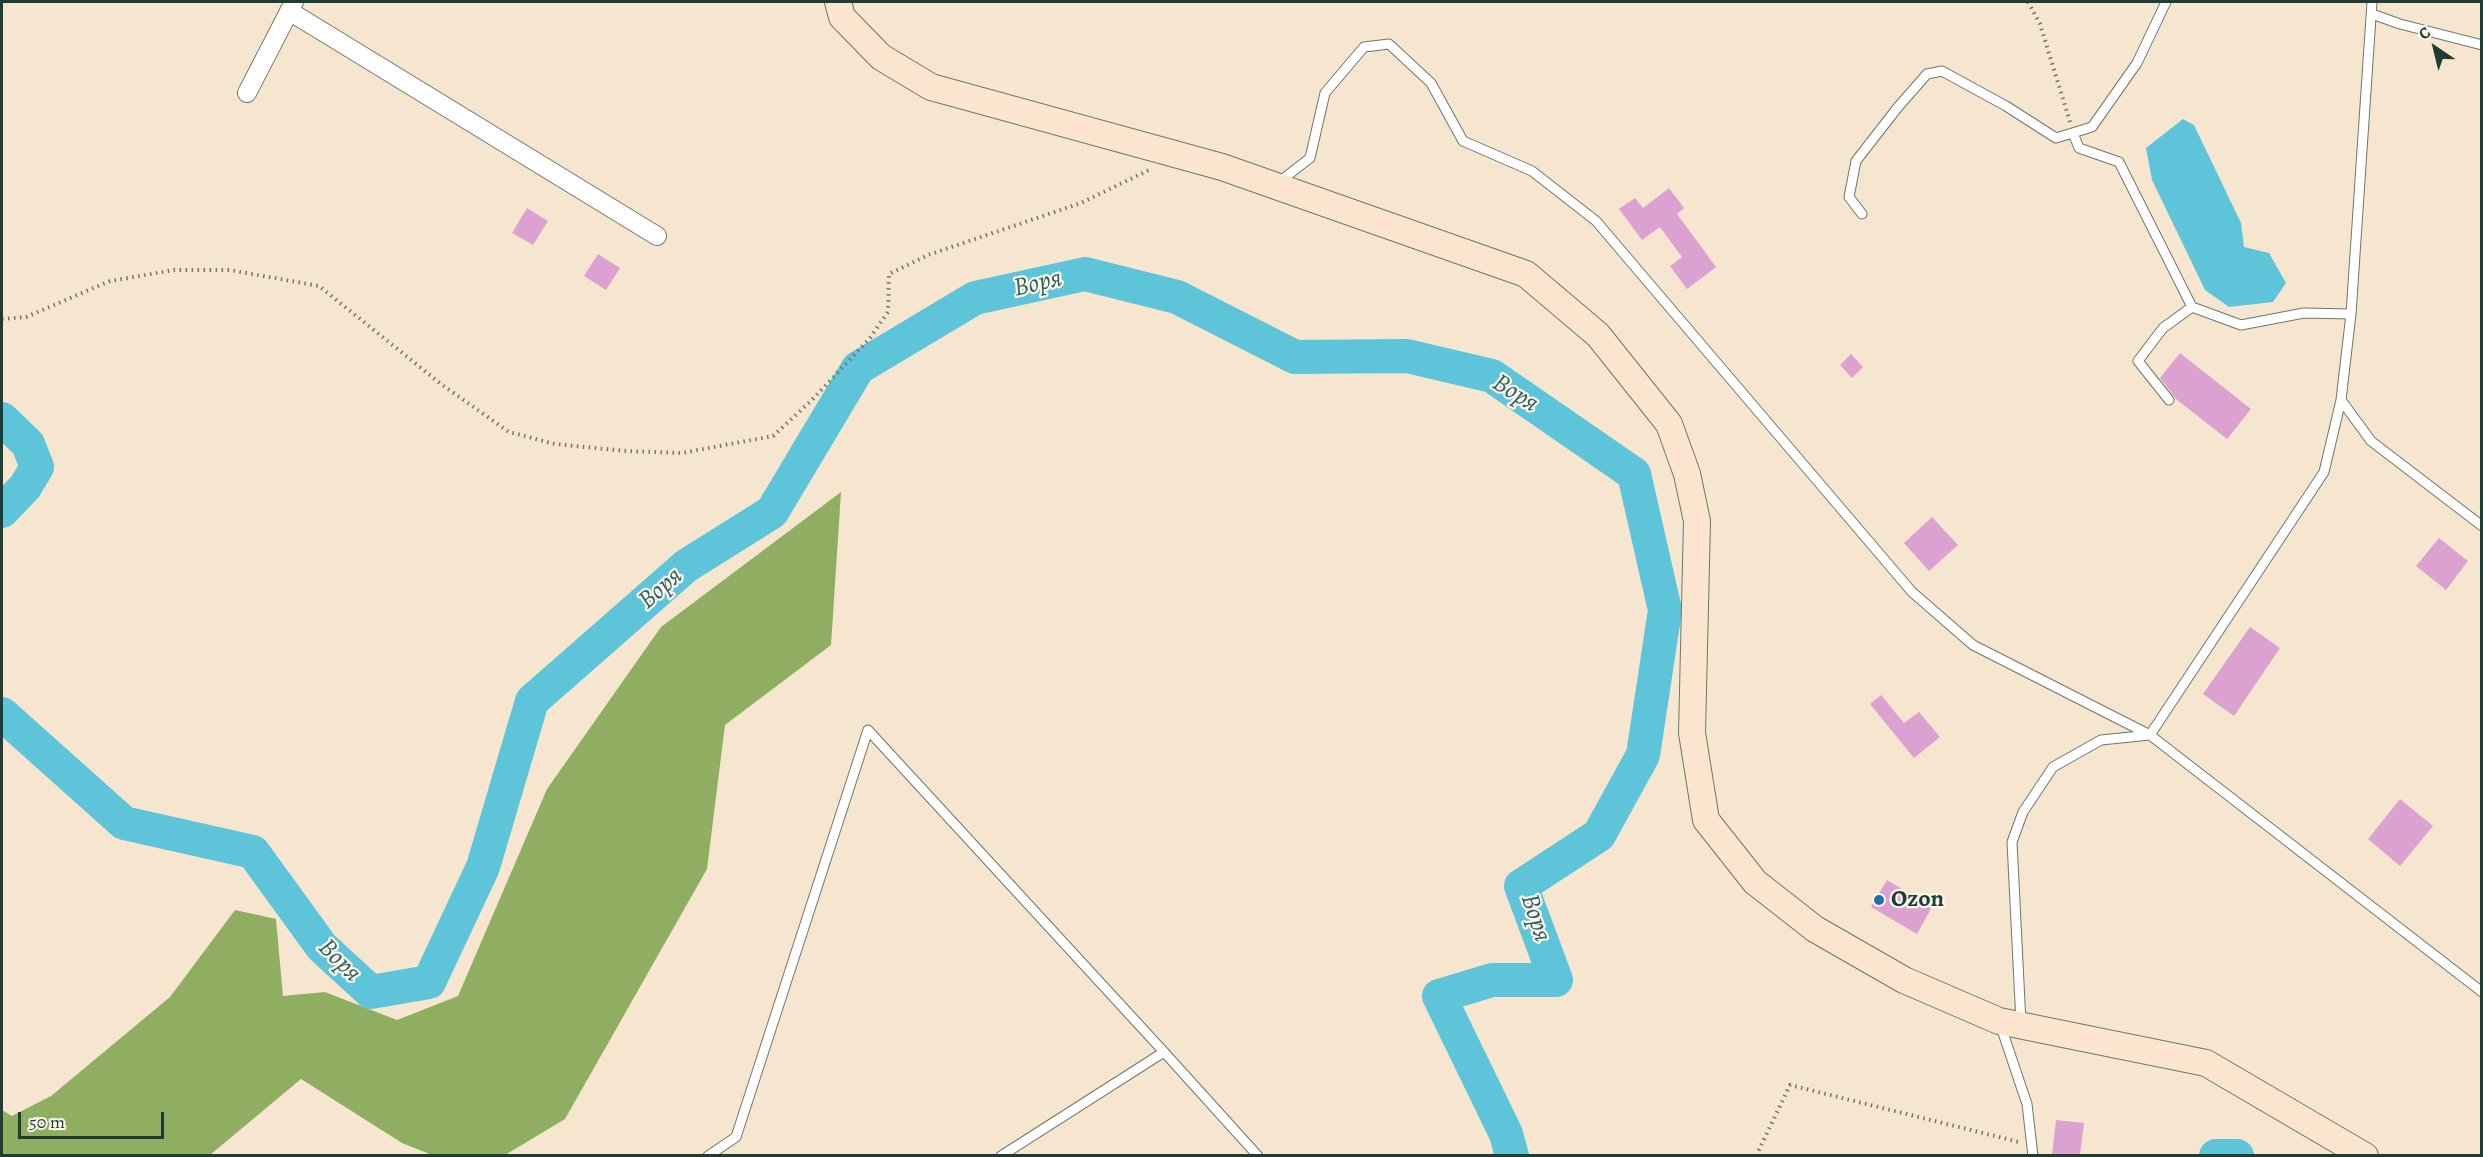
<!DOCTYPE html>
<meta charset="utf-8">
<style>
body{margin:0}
#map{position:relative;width:2483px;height:1157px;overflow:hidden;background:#f7e6cf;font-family:Alegreya,serif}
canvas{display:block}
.frame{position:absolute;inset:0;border:3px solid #1f3d34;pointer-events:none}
.north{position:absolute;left:2405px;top:18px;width:60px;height:60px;-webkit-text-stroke:4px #fbf7ec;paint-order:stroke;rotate:325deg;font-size:16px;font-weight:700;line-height:24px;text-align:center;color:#1f3d34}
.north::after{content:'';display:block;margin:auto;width:21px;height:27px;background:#1f3d34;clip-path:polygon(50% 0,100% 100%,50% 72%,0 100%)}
.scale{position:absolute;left:18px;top:1112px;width:146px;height:27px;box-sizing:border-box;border:3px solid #1f3d34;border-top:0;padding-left:8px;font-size:18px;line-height:21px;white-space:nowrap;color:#1f3d34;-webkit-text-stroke:4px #fbf7ec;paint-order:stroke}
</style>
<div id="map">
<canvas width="2483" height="1157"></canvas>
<div class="frame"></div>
<div class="north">С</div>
<div class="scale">50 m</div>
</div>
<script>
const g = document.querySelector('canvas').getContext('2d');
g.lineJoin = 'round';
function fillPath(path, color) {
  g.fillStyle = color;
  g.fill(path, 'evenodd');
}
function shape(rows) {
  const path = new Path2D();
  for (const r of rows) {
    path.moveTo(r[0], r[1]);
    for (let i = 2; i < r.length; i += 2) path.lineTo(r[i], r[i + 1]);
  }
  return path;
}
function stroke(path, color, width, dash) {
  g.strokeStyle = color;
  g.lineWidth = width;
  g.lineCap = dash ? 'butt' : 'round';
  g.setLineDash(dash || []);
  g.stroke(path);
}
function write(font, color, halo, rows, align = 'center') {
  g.font = font + ' Alegreya,serif';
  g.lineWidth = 4.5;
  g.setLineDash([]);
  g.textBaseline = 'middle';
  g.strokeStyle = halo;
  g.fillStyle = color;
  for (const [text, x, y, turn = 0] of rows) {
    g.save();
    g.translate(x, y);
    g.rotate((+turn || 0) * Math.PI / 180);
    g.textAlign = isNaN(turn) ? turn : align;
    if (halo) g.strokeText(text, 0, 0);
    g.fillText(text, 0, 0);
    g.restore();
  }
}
fillPath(shape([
 [841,492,831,645,725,725,707,869,565,1119,505,1155,432,1155,402,1143,301,1079,210,1155,2,1155,2,1110,12,1116,51,1096,170,997,235,910,276,919,283,996,325,992,397,1020,458,996,547,789,661,627]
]), '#90ae61');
fillPath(shape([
 [2183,119,2194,125,2241,223,2244,247,2269,253,2286,283,2273,302,2229,307,2205,290,2152,180,2146,148]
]), '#5dc4d9');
stroke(shape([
 [2,419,28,444,37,467,25,487,2,511],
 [2,714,124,823,253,852,322,947,371,992,429,982,483,867,532,701,686,566,772,512,858,368,975,298,1085,274,1177,297,1295,357,1407,356,1492,376,1634,474,1665,610,1643,755,1599,835,1521,886,1556,980,1492,980,1439,996,1506,1134,1512,1156],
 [2216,1156,2237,1156]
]), '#5dc4d9', 34);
fillPath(shape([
 [1669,188,1684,208,1677,214,1716,267,1687,289,1670,266,1682,257,1660,227,1642,240,1619,209,1635,198,1643,208],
 [527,208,548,221,533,245,512,233],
 [598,254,620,268,606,290,584,276],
 [2180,353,2251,409,2227,439,2176,399,2160,378],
 [1851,354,1863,367,1852,378,1840,365],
 [1932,517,1958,545,1929,571,1904,543],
 [2439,538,2468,561,2446,590,2416,566],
 [2250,627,2280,648,2234,716,2203,694],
 [1881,695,1904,723,1919,712,1940,737,1914,758,1870,704],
 [2400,799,2433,826,2400,866,2368,839],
 [1887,880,1932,907,1917,934,1871,907],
 [2056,1120,2084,1123,2080,1155,2052,1155]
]), '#dba1d0');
const lane = shape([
 [2372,2,2351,314,2341,400,2324,472,2150,735,2482,992],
 [2372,14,2400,24,2482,45],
 [2073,133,2079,148,2119,162,2192,307],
 [1279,182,1310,158,1325,93,1364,47,1389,44,1431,83,1463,141,1532,171,1596,221,1912,592,1973,645,2150,735,2101,740,2053,767,2023,812,2012,842,2021,1023],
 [1862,214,1849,197,1856,161,1898,107,1927,74,1942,71,2006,106,2056,138,2092,127,2137,63,2166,2],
 [2169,400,2138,361,2163,328,2192,307,2241,325,2304,313,2351,314],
 [2341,400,2371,441,2482,526],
 [2000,1024,2027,1104,2033,1156],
 [708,1156,736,1137,868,730,1164,1052],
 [1001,1156,1164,1052,1258,1156]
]);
const street = shape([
 [289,11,657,236],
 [247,93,294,2]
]);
const secondary = shape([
 [838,2,842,17,881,57,931,87,1222,167,1526,274,1598,335,1669,424,1687,474,1697,521,1692,733,1706,820,1755,882,1815,929,1904,980,1999,1021,2206,1063,2365,1156]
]);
stroke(lane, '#6b786a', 11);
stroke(street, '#6b786a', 20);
stroke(secondary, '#6b786a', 28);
stroke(shape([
 [2028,2,2040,24,2070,122],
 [2,319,26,317,110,281,174,270,230,270,319,286,441,384,509,432,555,444,626,451,682,453,773,436,811,401,870,338,888,312,889,274,928,255,1081,203,1149,170],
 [1756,1156,1790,1085,2019,1142]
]), '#6b786a', 4, [1.5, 4.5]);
stroke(lane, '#fff', 9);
stroke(street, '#fff', 18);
stroke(secondary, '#fce5cf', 26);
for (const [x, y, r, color] of [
 [1879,900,6,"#1f6fb2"]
]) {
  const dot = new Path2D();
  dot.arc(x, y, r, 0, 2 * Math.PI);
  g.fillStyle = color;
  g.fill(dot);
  stroke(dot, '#fbf7ec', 2);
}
write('bold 24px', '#1f3d34', '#fbf7ec', [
 ["Ozon",1891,900]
], 'left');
write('italic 26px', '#2e5f5d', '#fbf7ec', [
 ["Воря",1038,284,-13],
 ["Воря",1515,394,32],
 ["Воря",661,589,-41],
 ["Воря",1535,918,72],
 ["Воря",339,961,45]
]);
</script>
